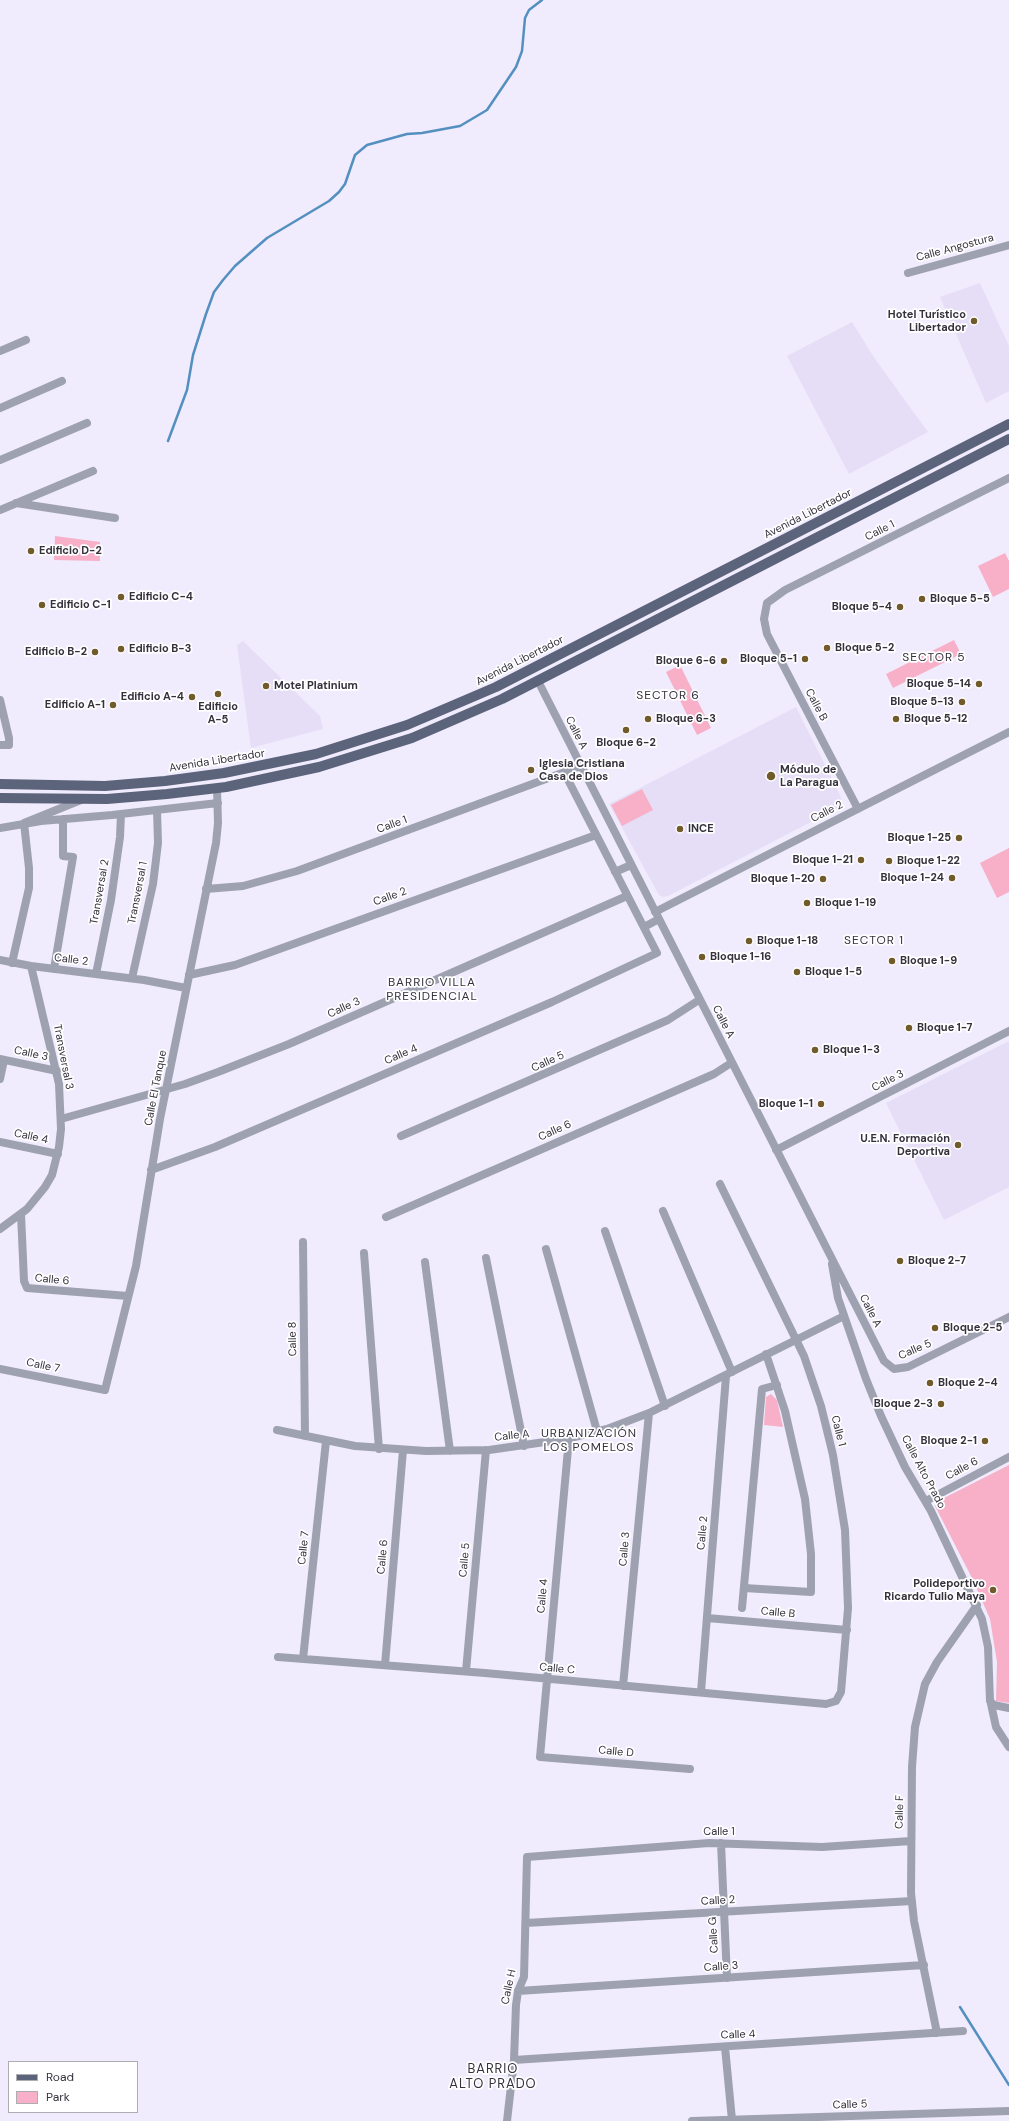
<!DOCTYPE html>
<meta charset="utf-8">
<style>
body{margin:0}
#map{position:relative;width:1009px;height:2121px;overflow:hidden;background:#f1ebfe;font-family:"DM Sans",sans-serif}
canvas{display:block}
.legend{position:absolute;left:8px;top:2061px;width:130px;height:52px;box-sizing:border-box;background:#fff;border:1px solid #aeadb1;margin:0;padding:5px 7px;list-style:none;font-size:12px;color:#35313d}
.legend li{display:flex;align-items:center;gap:8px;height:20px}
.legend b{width:20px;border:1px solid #aeadb1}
</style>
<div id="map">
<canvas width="1009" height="2121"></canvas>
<ul class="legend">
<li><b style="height:5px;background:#5c647b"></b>Road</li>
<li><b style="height:11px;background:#f7b0c7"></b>Park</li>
</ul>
</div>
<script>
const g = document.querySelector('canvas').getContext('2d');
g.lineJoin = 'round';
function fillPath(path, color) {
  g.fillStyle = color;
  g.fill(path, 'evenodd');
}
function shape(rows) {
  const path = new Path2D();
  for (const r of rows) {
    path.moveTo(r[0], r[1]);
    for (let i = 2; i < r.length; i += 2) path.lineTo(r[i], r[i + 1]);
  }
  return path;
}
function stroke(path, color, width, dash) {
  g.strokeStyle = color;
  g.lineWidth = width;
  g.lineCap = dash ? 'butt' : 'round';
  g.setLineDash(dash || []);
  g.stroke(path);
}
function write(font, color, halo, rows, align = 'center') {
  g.font = font + ' "DM Sans",sans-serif';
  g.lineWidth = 3.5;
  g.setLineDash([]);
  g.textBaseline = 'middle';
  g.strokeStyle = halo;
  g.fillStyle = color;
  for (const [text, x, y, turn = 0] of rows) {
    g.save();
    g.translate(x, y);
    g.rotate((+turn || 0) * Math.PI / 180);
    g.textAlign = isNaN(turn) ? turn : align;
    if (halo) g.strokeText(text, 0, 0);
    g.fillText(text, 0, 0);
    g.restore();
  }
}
fillPath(shape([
 [980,283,1009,346,1009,391,986,403,940,297],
 [852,322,875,359,928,432,849,474,787,356],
 [243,641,320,716,323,729,251,748,237,645],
 [796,707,840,795,841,799,838,808,668,896,663,897,659,895,609,804],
 [1009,1041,1009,1187,944,1220,886,1103]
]), '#e6def6');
fillPath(shape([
 [55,536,100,542,100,561,54,560],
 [1005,553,1009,561,1009,589,993,597,978,566],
 [954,640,961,654,893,688,886,674],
 [680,665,711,728,697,735,666,672],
 [642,789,653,810,622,826,611,805],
 [1009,848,1009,892,997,898,980,863],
 [771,1394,777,1400,783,1427,764,1425,766,1397],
 [1009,1465,1009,1703,996,1701,997,1662,990,1619,973,1580,935,1506,940,1500]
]), '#f7b0c7');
stroke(shape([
 [168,441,187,390,193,355,206,314,214,292,223,280,235,266,267,238,329,201,339,192,345,184,355,155,367,145,407,134,422,133,460,126,487,110,516,67,522,51,525,18,529,10,542,0],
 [960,2007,1009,2085]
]), '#5490bf', 2.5);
stroke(shape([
 [908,273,1009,245],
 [0,351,26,340],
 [0,408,62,381],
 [0,460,87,423],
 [16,503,115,518],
 [0,510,93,471],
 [538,681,884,1361,894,1369,908,1367,1009,1317],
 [0,700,9,738,9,745,0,745],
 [858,809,767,634,764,619,767,603,785,590,1009,478],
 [0,828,41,821,112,815,218,803],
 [615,872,631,865],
 [206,889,243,886,297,871,581,766],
 [655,912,1009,732],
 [644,927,659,919],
 [0,960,31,966,144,980,186,988],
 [12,963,29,888,29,868,24,823,81,800],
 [54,969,73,857,63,856,63,819],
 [96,974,111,900,120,837,121,814],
 [189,975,235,965,596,835],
 [132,978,153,884,158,843,157,810],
 [0,1059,57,1071],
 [0,1079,4,1060],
 [61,1119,185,1084,218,1072,289,1044,627,896],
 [401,1136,668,1020,699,1000],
 [0,1142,58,1154],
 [776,1150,1009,1031],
 [151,1170,215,1147,552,1002,657,953,564,772],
 [663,1211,732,1372],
 [21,1214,24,1281,27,1288,128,1296],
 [386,1217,714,1074,731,1063],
 [0,1229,27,1209,45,1187,52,1175,59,1147,61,1129,59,1084,31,966],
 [605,1231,665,1406],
 [303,1242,305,1436],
 [546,1249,597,1431],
 [364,1253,379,1449],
 [486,1258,524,1446],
 [425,1262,450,1451],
 [832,1264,838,1298,866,1379,881,1416,905,1467,931,1511,982,1619,988,1647,990,1701,994,1705,1009,1708],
 [0,1369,105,1390,136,1266,160,1119,216,843,218,823,217,788],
 [277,1430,355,1446,426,1451,489,1450,566,1439,607,1429,649,1413,844,1316],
 [569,1438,540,1757,690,1769],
 [926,1501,1009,1457],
 [744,1588,811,1592,811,1554,805,1499,785,1411,766,1354],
 [742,1608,762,1389,777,1385],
 [707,1618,847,1630],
 [278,1657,485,1673,826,1704,836,1701,841,1692,848,1608,845,1530,833,1455,821,1406,804,1356,720,1184],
 [303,1659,326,1441],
 [385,1665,403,1450],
 [466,1671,486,1450],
 [623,1686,649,1413],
 [701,1692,726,1376],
 [991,1704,996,1727,1009,1747],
 [721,1843,727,1978],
 [526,1923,912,1901],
 [518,1991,924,1965],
 [937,2033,914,1921,911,1893,912,1767,915,1727,925,1684,937,1662,977,1605],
 [725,2047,732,2120],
 [514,2060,963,2031],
 [507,2121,514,2060,516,2005,518,1991,524,1977,527,1857,709,1843,822,1847,911,1841],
 [692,2121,1009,2111]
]), '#9ea2b0', 8);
stroke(shape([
 [0,784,105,786,165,781,224,773,316,754,407,725,496,687,1009,424],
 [0,798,107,799,167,794,226,787,319,767,412,738,502,699,1009,439]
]), '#5c647b', 10);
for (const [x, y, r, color] of [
 [974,321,4,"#715b2b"],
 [31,551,4,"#715b2b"],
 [121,597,4,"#715b2b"],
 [922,599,4,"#715b2b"],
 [42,605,4,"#715b2b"],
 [900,607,4,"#715b2b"],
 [827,648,4,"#715b2b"],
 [121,649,4,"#715b2b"],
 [95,652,4,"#715b2b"],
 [805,659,4,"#715b2b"],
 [724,661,4,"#715b2b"],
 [979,684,4,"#715b2b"],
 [266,686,4,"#715b2b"],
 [218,694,4,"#715b2b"],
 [192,697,4,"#715b2b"],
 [962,702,4,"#715b2b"],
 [113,705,4,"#715b2b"],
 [648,719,4,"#715b2b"],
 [896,719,4,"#715b2b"],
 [626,730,4,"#715b2b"],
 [531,770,4,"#715b2b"],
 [771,776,5,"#715b2b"],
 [680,829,4,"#715b2b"],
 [959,838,4,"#715b2b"],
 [861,860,4,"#715b2b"],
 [889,861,4,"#715b2b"],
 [952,878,4,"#715b2b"],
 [823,879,4,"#715b2b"],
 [807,903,4,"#715b2b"],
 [749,941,4,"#715b2b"],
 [702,957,4,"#715b2b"],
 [892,961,4,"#715b2b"],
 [797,972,4,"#715b2b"],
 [909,1028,4,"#715b2b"],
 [815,1050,4,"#715b2b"],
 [821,1104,4,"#715b2b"],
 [958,1145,4,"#715b2b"],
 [900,1261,4,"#715b2b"],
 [935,1328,4,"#715b2b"],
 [930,1383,4,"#715b2b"],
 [941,1404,4,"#715b2b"],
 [985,1441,4,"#715b2b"],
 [993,1590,4,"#715b2b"]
]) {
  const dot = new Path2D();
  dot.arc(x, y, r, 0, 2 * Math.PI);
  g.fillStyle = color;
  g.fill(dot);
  stroke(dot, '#fff', 1.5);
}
write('11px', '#35313d', '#fff', [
 ["Calle Angostura",955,248,-15],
 ["Avenida Libertador",808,514,-27],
 ["Calle 1",880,531,-27],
 ["Avenida Libertador",520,661,-27],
 ["Calle B",816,705,62],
 ["Calle A",576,733,63],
 ["Avenida Libertador",217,761,-9],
 ["Calle 2",827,812,-27],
 ["Calle 1",392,825,-20],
 ["Transversal 2",100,892,-80],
 ["Transversal 1",138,893,-79],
 ["Calle 2",390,897,-20],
 ["Calle 2",71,960,7],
 ["Calle 3",344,1008,-24],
 ["Calle A",723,1022,63],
 ["Calle 3",31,1054,12],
 ["Calle 4",401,1055,-23],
 ["Transversal 3",63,1057,79],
 ["Calle 5",548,1062,-24],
 ["Calle 3",888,1081,-27],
 ["Calle El Tanque",156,1088,-79],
 ["Calle 6",555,1131,-24],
 ["Calle 4",31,1137,12],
 ["Calle 6",52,1280,5],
 ["Calle A",870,1311,63],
 ["Calle 8",293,1339,-91],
 ["Calle 5",915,1350,-23],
 ["Calle 7",43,1366,12],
 ["Calle 1",838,1431,76],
 ["Calle A",512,1436,-6],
 ["Calle 6",962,1469,-28],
 ["Calle Alto Prado",923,1472,62],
 ["Calle 2",703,1533,-85],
 ["Calle 7",304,1548,-84],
 ["Calle 3",625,1549,-85],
 ["Calle 6",383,1557,-85],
 ["Calle 5",465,1560,-85],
 ["Calle 4",543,1596,-85],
 ["Calle B",778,1613,5],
 ["Calle C",557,1669,5],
 ["Calle D",616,1752,5],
 ["Calle F",900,1812,-89],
 ["Calle 1",719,1832],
 ["Calle 2",718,1901,-3],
 ["Calle G",714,1935,-93],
 ["Calle 3",721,1967,-4],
 ["Calle H",509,1987,-78],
 ["Calle 4",738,2035,-2],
 ["Calle 5",850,2105,-2]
]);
write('bold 11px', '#35313d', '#fff', [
 ["Hotel Turístico",966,315,"right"],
 ["Libertador",966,328,"right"],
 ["Edificio D-2",39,551],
 ["Edificio C-4",129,597],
 ["Bloque 5-5",930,599],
 ["Edificio C-1",50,605],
 ["Bloque 5-4",892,607,"right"],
 ["Bloque 5-2",835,648],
 ["Edificio B-3",129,649],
 ["Edificio B-2",87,652,"right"],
 ["Bloque 5-1",797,659,"right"],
 ["Bloque 6-6",716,661,"right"],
 ["Bloque 5-14",971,684,"right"],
 ["Motel Platinium",274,686],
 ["Edificio A-4",184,697,"right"],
 ["Bloque 5-13",954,702,"right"],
 ["Edificio A-1",105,705,"right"],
 ["Edificio",218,707,"center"],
 ["A-5",218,720,"center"],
 ["Bloque 6-3",656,719],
 ["Bloque 5-12",904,719],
 ["Bloque 6-2",626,743,"center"],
 ["Iglesia Cristiana",539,764],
 ["Casa de Dios",539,777],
 ["Módulo de",780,770],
 ["La Paragua",780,783],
 ["INCE",688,829],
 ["Bloque 1-25",951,838,"right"],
 ["Bloque 1-21",853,860,"right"],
 ["Bloque 1-22",897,861],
 ["Bloque 1-24",944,878,"right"],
 ["Bloque 1-20",815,879,"right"],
 ["Bloque 1-19",815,903],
 ["Bloque 1-18",757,941],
 ["Bloque 1-16",710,957],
 ["Bloque 1-9",900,961],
 ["Bloque 1-5",805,972],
 ["Bloque 1-7",917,1028],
 ["Bloque 1-3",823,1050],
 ["Bloque 1-1",813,1104,"right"],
 ["U.E.N. Formación",950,1139,"right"],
 ["Deportiva",950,1152,"right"],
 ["Bloque 2-7",908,1261],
 ["Bloque 2-5",943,1328],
 ["Bloque 2-4",938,1383],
 ["Bloque 2-3",933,1404,"right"],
 ["Bloque 2-1",977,1441,"right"],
 ["Polideportivo",985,1584,"right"],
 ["Ricardo Tulio Maya",985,1597,"right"]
], 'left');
g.letterSpacing = '1px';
write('12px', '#35313d', '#fff', [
 ["SECTOR 5",934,658],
 ["SECTOR 6",668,696],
 ["SECTOR 1",874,941],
 ["BARRIO VILLA",432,983],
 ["PRESIDENCIAL",432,997],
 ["URBANIZACIÓN",589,1434],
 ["LOS POMELOS",589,1448]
]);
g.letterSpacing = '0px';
g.letterSpacing = '1px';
write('13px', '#35313d', '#fff', [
 ["BARRIO",493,2070],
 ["ALTO PRADO",493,2085]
]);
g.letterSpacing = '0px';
</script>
